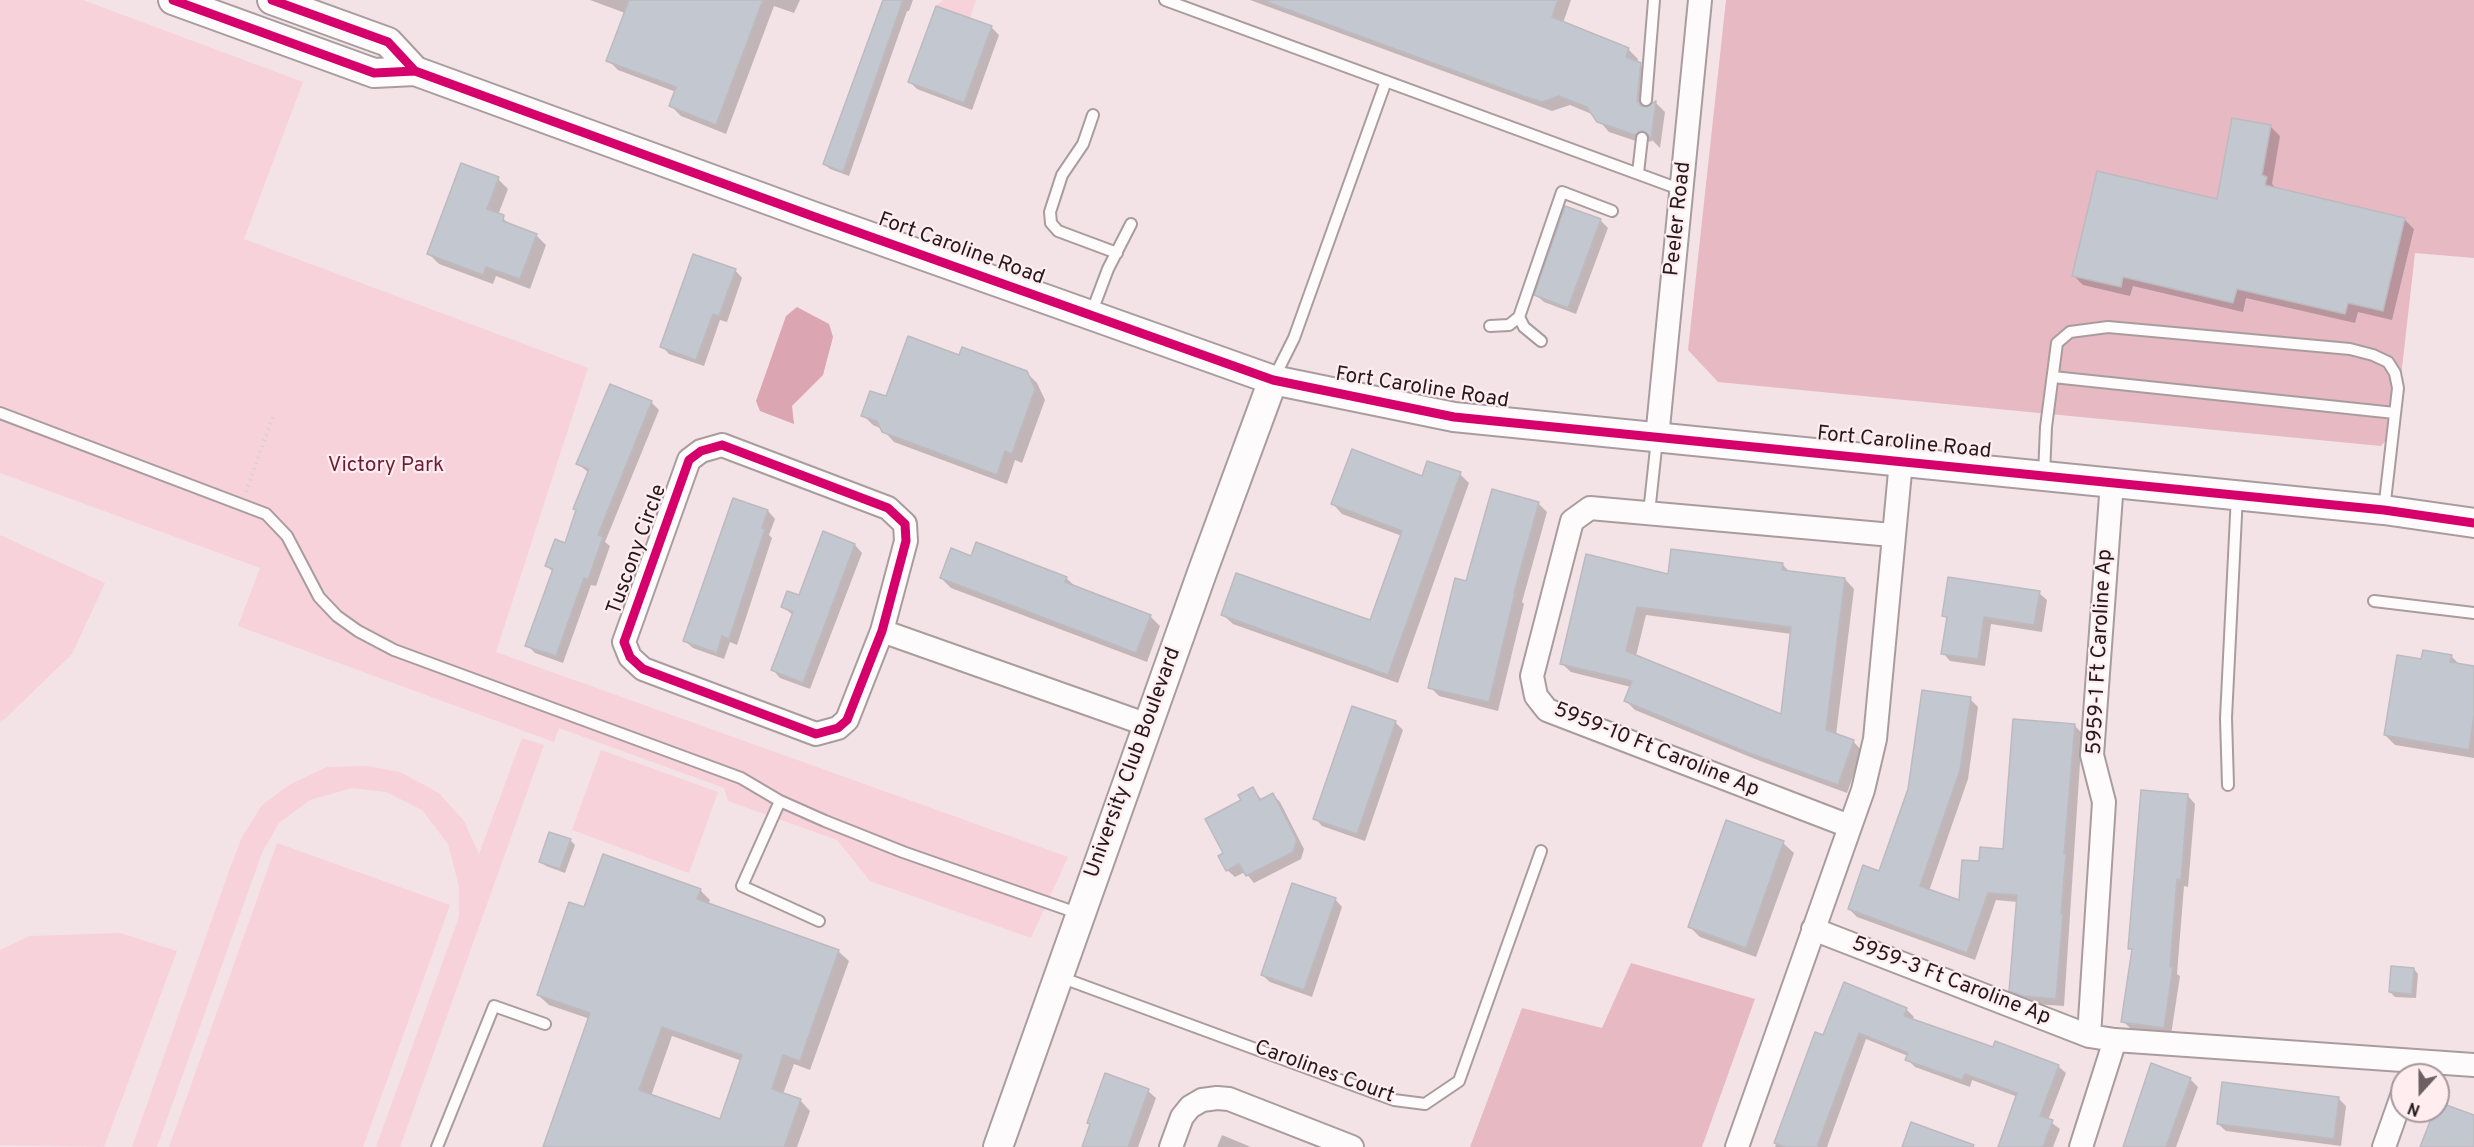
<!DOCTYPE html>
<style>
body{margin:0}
#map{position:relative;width:2474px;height:1147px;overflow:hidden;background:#f3e3e6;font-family:Overpass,sans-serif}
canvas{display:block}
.north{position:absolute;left:2390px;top:1063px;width:60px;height:60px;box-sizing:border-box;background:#ffedf0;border:2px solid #a7989b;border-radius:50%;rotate:201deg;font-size:16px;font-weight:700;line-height:24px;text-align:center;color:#24191c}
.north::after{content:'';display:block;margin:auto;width:21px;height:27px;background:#6c6063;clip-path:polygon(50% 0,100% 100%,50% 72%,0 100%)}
</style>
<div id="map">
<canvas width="2474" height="1147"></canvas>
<div class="north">N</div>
</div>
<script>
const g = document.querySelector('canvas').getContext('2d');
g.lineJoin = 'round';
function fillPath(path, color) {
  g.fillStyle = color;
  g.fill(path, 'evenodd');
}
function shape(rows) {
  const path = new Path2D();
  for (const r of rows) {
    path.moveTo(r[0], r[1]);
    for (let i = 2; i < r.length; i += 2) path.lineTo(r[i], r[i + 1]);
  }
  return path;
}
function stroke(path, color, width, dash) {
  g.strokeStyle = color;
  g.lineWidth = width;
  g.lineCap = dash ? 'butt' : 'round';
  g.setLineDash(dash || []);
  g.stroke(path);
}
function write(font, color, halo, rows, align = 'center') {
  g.font = font + ' Overpass,sans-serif';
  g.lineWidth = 4.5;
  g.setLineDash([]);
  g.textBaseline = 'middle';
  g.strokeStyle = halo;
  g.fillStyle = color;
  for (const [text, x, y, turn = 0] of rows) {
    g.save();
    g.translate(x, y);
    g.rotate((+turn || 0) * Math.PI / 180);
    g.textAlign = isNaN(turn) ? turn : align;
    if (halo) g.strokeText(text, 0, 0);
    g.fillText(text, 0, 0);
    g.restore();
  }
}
fillPath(shape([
 [0,0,83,0,303,82,244,239,588,368,496,652,1068,857,1031,938,870,881,837,840,728,801,724,788,559,728,554,742,238,626,260,568,0,473],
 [943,0,976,0,970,18,936,6],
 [0,535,105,583,72,654,5,719,0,721],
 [522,738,544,745,400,1147,376,1147,459,917,459,886,448,844,422,810,386,792,352,788,310,800,279,823,262,853,157,1147,132,1147,230,868,242,837,262,805,289,785,327,767,367,766,400,772,439,793,464,821,479,854],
 [601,750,718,792,689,873,572,830],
 [277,843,450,905,363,1147,169,1147],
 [120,933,177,951,104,1147,0,1145,0,950,30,936]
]), '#f7d2da');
fillPath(shape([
 [1726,0,2474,0,2474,258,2415,253,2395,430,2381,446,1718,382,1688,350],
 [1631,963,1755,999,1702,1147,1470,1147,1522,1008,1602,1028]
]), '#e7b9c3');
fillPath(shape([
 [797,307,829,324,833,337,823,375,792,406,794,424,760,411,756,401,786,316]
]), '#dba5b2');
fillPath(shape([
 [590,0,800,0,794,13,774,6,726,134,681,116,671,106,676,92,618,70,608,60,625,13],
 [885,0,913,0,909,11,907,11,849,176,830,169,824,164],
 [1250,0,1571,0,1563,23,1628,49,1638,59,1637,63,1650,74,1646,109,1656,103,1665,112,1660,148,1652,140,1645,144,1609,132,1594,115,1570,105,1552,111],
 [991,27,999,35,972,110,917,89,910,82],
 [2270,126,2280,136,2272,184,2276,188,2404,219,2414,229,2392,320,2358,312,2355,323,2246,298,2243,312,2133,286,2130,296,2083,285,2073,275,2218,201],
 [498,179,508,189,498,215,514,227,536,235,546,245,530,289,496,276,493,284,439,264,429,254],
 [1600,220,1608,228,1576,314,1544,302,1536,295],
 [735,270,742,278,727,322,720,320,704,366,669,354,662,346],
 [960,357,1026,372,1037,383,1045,400,1022,463,1015,460,1007,484,894,442,882,429,873,425,863,415],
 [651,402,659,410,605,542,610,546,596,586,591,585,563,663,535,653,527,645,553,572,547,566,566,544,577,511,575,509,589,473,578,464],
 [1460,474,1469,483,1398,683,1233,624,1223,615,1371,622,1402,536,1342,514,1333,504,1423,477],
 [1538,503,1547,512,1522,602,1524,604,1498,711,1439,696,1430,687,1468,583],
 [768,511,775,519,769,535,772,538,737,645,730,642,724,659,693,648,685,641],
 [855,545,862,553,810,689,780,678,773,670,793,615,782,606,799,597],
 [972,558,1066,578,1076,587,1150,616,1160,626,1147,662,951,588,941,578],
 [1782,564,1791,573,1845,579,1854,589,1836,735,1853,741,1862,751,1847,793,1760,761,1635,710,1626,701,1631,687,1571,672,1561,663,1669,576],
 [1646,615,1792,634,1782,716,1636,656],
 [2039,593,2047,600,2042,632,1991,624,1985,666,1950,661,1943,653,1948,620,1943,615],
 [2451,656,2460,665,2474,668,2474,758,2395,745,2385,735,2422,661],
 [1970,699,1978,707,1968,779,1929,891,1960,902,1980,863,2004,850,2074,725,2082,733,2064,1006,2032,1004,2019,998,2011,990,2018,902,1996,900,1975,960,1857,917,1849,909,1880,873],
 [1353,708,1396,723,1403,730,1365,841,1322,826,1315,818],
 [1253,789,1262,800,1273,795,1280,802,1304,849,1301,859,1254,883,1245,872,1235,877,1227,870,1225,854,1243,801],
 [2188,796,2195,804,2188,887,2184,886,2177,974,2180,976,2171,1035,2131,1029,2123,1021,2133,952,2130,948],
 [570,840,575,845,565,873,546,866,541,862],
 [1783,843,1794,853,1756,957,1700,937,1690,927],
 [700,890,710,900,708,905,838,951,849,961,810,1070,794,1064,783,1094,800,1100,810,1111,797,1147,544,1147,590,1019,549,1005,538,995,585,909],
 [672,1036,742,1061,720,1121,651,1096],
 [1335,899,1342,907,1312,997,1270,982,1262,975],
 [2414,969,2418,974,2416,998,2395,997,2390,992],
 [1906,1009,1914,1017,1912,1020,1994,1049,2058,1066,2066,1073,2048,1120,2060,1129,2053,1147,1999,1147,2018,1097,1972,1080,1970,1087,1915,1067,1907,1059,1908,1056,1866,1039,1827,1147,1775,1147,1816,1034,1824,1037],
 [1106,1075,1148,1091,1156,1098,1138,1147,1084,1147],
 [2190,1079,2198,1087,2176,1147,2124,1147],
 [2338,1098,2346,1106,2341,1146,2226,1131,2218,1124],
 [1222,1135,1251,1147,1217,1147]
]), '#0003');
const building = shape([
 [629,0,763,0,716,125,669,106,676,87,606,61,629,0],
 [883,0,903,0,843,172,823,164,883,0],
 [1268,0,1558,0,1552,17,1629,48,1626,57,1641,63,1637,100,1641,106,1646,107,1656,101,1651,141,1649,135,1643,131,1639,131,1635,135,1597,122,1587,107,1559,96,1542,102,1523,96,1267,2,1268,0],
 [936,6,992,26,964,103,908,82,936,6],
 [2232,118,2271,125,2262,175,2267,177,2265,185,2405,218,2383,311,2348,303,2345,314,2237,289,2233,303,2123,277,2121,287,2072,276,2097,171,2217,199,2232,118],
 [461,163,499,177,487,209,504,215,503,221,537,234,520,279,486,267,483,275,427,254,461,163],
 [1565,206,1601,219,1568,308,1534,295,1565,206],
 [693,254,736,269,719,316,713,314,696,360,660,347,693,254],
 [908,336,959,355,962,347,1027,371,1035,389,1012,454,1005,451,997,475,882,432,877,421,861,416,870,391,886,396,908,336],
 [610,384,652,401,598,535,603,537,588,580,584,578,556,656,525,646,553,569,545,566,555,539,565,543,576,510,573,509,589,469,576,464,610,384],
 [1352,449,1422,476,1427,461,1461,472,1388,675,1221,615,1236,573,1370,620,1402,531,1331,504,1352,449],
 [1492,489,1539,502,1514,593,1515,593,1489,702,1428,688,1455,578,1466,581,1492,489],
 [733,498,768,510,762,528,765,529,729,639,722,636,717,653,683,641,733,498],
 [823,531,855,544,803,683,771,670,793,612,781,607,787,591,799,595,823,531],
 [976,542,1067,577,1065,582,1151,615,1136,653,940,578,951,548,971,556,976,542],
 [1671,549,1783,563,1782,570,1845,578,1826,730,1854,740,1838,785,1749,753,1624,701,1632,681,1560,664,1586,554,1668,574,1671,549],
 [1637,607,1791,627,1781,714,1626,651,1637,607],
 [1948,577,2040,591,2034,625,1984,617,1978,659,1941,654,1947,617,1942,616,1948,577],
 [2423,650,2452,655,2450,662,2474,666,2474,716,2469,750,2384,735,2397,655,2421,659,2423,650],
 [1922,690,1971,697,1960,770,1920,886,1959,900,1962,860,1979,861,1980,847,2003,849,2013,719,2075,724,2064,854,2066,854,2061,914,2063,914,2056,999,2023,996,2009,991,2017,895,1988,893,1967,953,1848,909,1863,865,1879,871,1908,789,1922,690],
 [1352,706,1396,721,1357,834,1313,819,1352,706],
 [1253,787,1260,800,1273,793,1297,840,1293,852,1246,876,1239,864,1226,871,1218,856,1223,853,1205,819,1241,800,1238,795,1253,787],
 [2141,790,2188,794,2181,880,2177,879,2170,967,2173,967,2164,1028,2121,1022,2132,949,2128,949,2141,790],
 [1726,820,1784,841,1746,948,1688,927,1726,820],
 [549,832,571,839,560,869,539,862,549,832],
 [603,854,701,889,697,899,839,950,800,1061,783,1055,772,1089,801,1099,784,1147,543,1147,590,1013,537,995,569,902,584,907,603,854],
 [662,1027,742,1055,720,1119,639,1090,662,1027],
 [1292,883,1336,898,1304,990,1261,975,1292,883],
 [2391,966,2414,968,2412,994,2389,992,2391,966],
 [1844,982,1907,1008,1904,1016,1993,1047,1995,1041,2059,1065,2040,1116,2053,1120,2043,1147,1998,1147,2017,1093,1965,1074,1962,1080,1905,1060,1908,1053,1859,1033,1817,1147,1785,1147,1774,1143,1815,1032,1823,1035,1844,982],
 [2151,1063,2191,1078,2166,1147,2123,1147,2151,1063],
 [1105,1073,1149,1089,1128,1147,1082,1147,1090,1124,1087,1123,1105,1073],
 [2222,1082,2339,1097,2334,1139,2217,1124,2222,1082],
 [2438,1102,2474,1115,2474,1147,2420,1147,2434,1111,2438,1111,2438,1102],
 [1911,1122,1974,1145,1973,1147,1902,1147,1911,1122]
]);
fillPath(building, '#c2c7d0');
stroke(building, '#bdbabf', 1.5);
const service = shape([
 [1165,0,1682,190],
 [1646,100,1654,0],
 [1093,115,1083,144,1062,175,1050,212,1051,223,1058,231,1117,253],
 [1638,173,1642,138],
 [1091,314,1108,269,1131,224],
 [1519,317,1524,327,1541,341],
 [1490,326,1509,325,1519,317,1562,192,1612,211],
 [2053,377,2395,413],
 [1274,378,1294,338,1386,81],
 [0,413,266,514,287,536,319,597,337,616,358,631,394,650,741,778,780,801,825,821,903,852,1080,914],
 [2044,475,2046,427,2057,343,2070,332,2108,327,2350,349,2373,355,2388,362,2395,373,2398,388,2384,510],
 [1649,513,1657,439],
 [2374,601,2474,613],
 [2228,785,2226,718,2237,495],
 [780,801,742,886,819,921],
 [1060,977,1394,1100,1425,1104,1459,1081,1541,851],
 [437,1147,494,1006,545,1024]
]);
const minor = shape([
 [1657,438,1700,0],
 [722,445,888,508,905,524,906,541,882,631,847,720,838,728,816,734,643,669,630,657,624,642,689,460,701,451,722,445],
 [882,631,1148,725],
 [1849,826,1547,710,1536,696,1532,676,1572,521,1590,508,1892,535],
 [1813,929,2089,1036,2115,1040,2474,1065],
 [2089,1036,2104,802,2092,755,2112,482],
 [1171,1147,1182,1117,1190,1107,1202,1100,1217,1098,1229,1099,1352,1147],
 [1737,1147,1863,790,1875,739,1901,461],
 [2081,1147,2115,1040],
 [2384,1147,2402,1096]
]);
const tertiary = shape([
 [173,0,374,73,415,71,815,217,1273,380,1454,417,2384,510,2474,523],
 [272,0,388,42,415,71],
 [998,1147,1203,570,1273,380]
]);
stroke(service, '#a99c9f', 14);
stroke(minor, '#a99c9f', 26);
stroke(tertiary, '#a99c9f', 32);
stroke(shape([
 [246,492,273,416]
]), '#d7d2d3', 4, [1.5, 4.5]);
stroke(service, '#fdfbfb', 10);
stroke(minor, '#fdfbfb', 22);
stroke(tertiary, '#fdfbfb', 28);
stroke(shape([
 [173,0,374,73,415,71,815,217,1273,380,1454,417,2384,510,2474,523],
 [272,0,388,42,415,71],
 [722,445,888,508,905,524,906,541,882,631,847,720,838,728,816,734,643,669,630,657,624,642,689,460,701,451,722,445]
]), '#d6006c', 9);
write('21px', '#24191c', '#ffedf0', [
 ["Peeler Road",1679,219,-84],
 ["Fort Caroline Road",961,250,20],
 ["Fort Caroline Road",1422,389,9],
 ["Fort Caroline Road",1904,444,6],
 ["Tuscony Circle",638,550,-70],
 ["5959-1 Ft Caroline Ap",2101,652,-87],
 ["5959-10 Ft Caroline Ap",1656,751,22],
 ["University Club Boulevard",1134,763,-70],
 ["5959-3 Ft Caroline Ap",1951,982,21],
 ["Carolines Court",1324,1073,20]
]);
write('21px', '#6e1c38', '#ffedf0', [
 ["Victory Park",386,467]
]);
</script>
